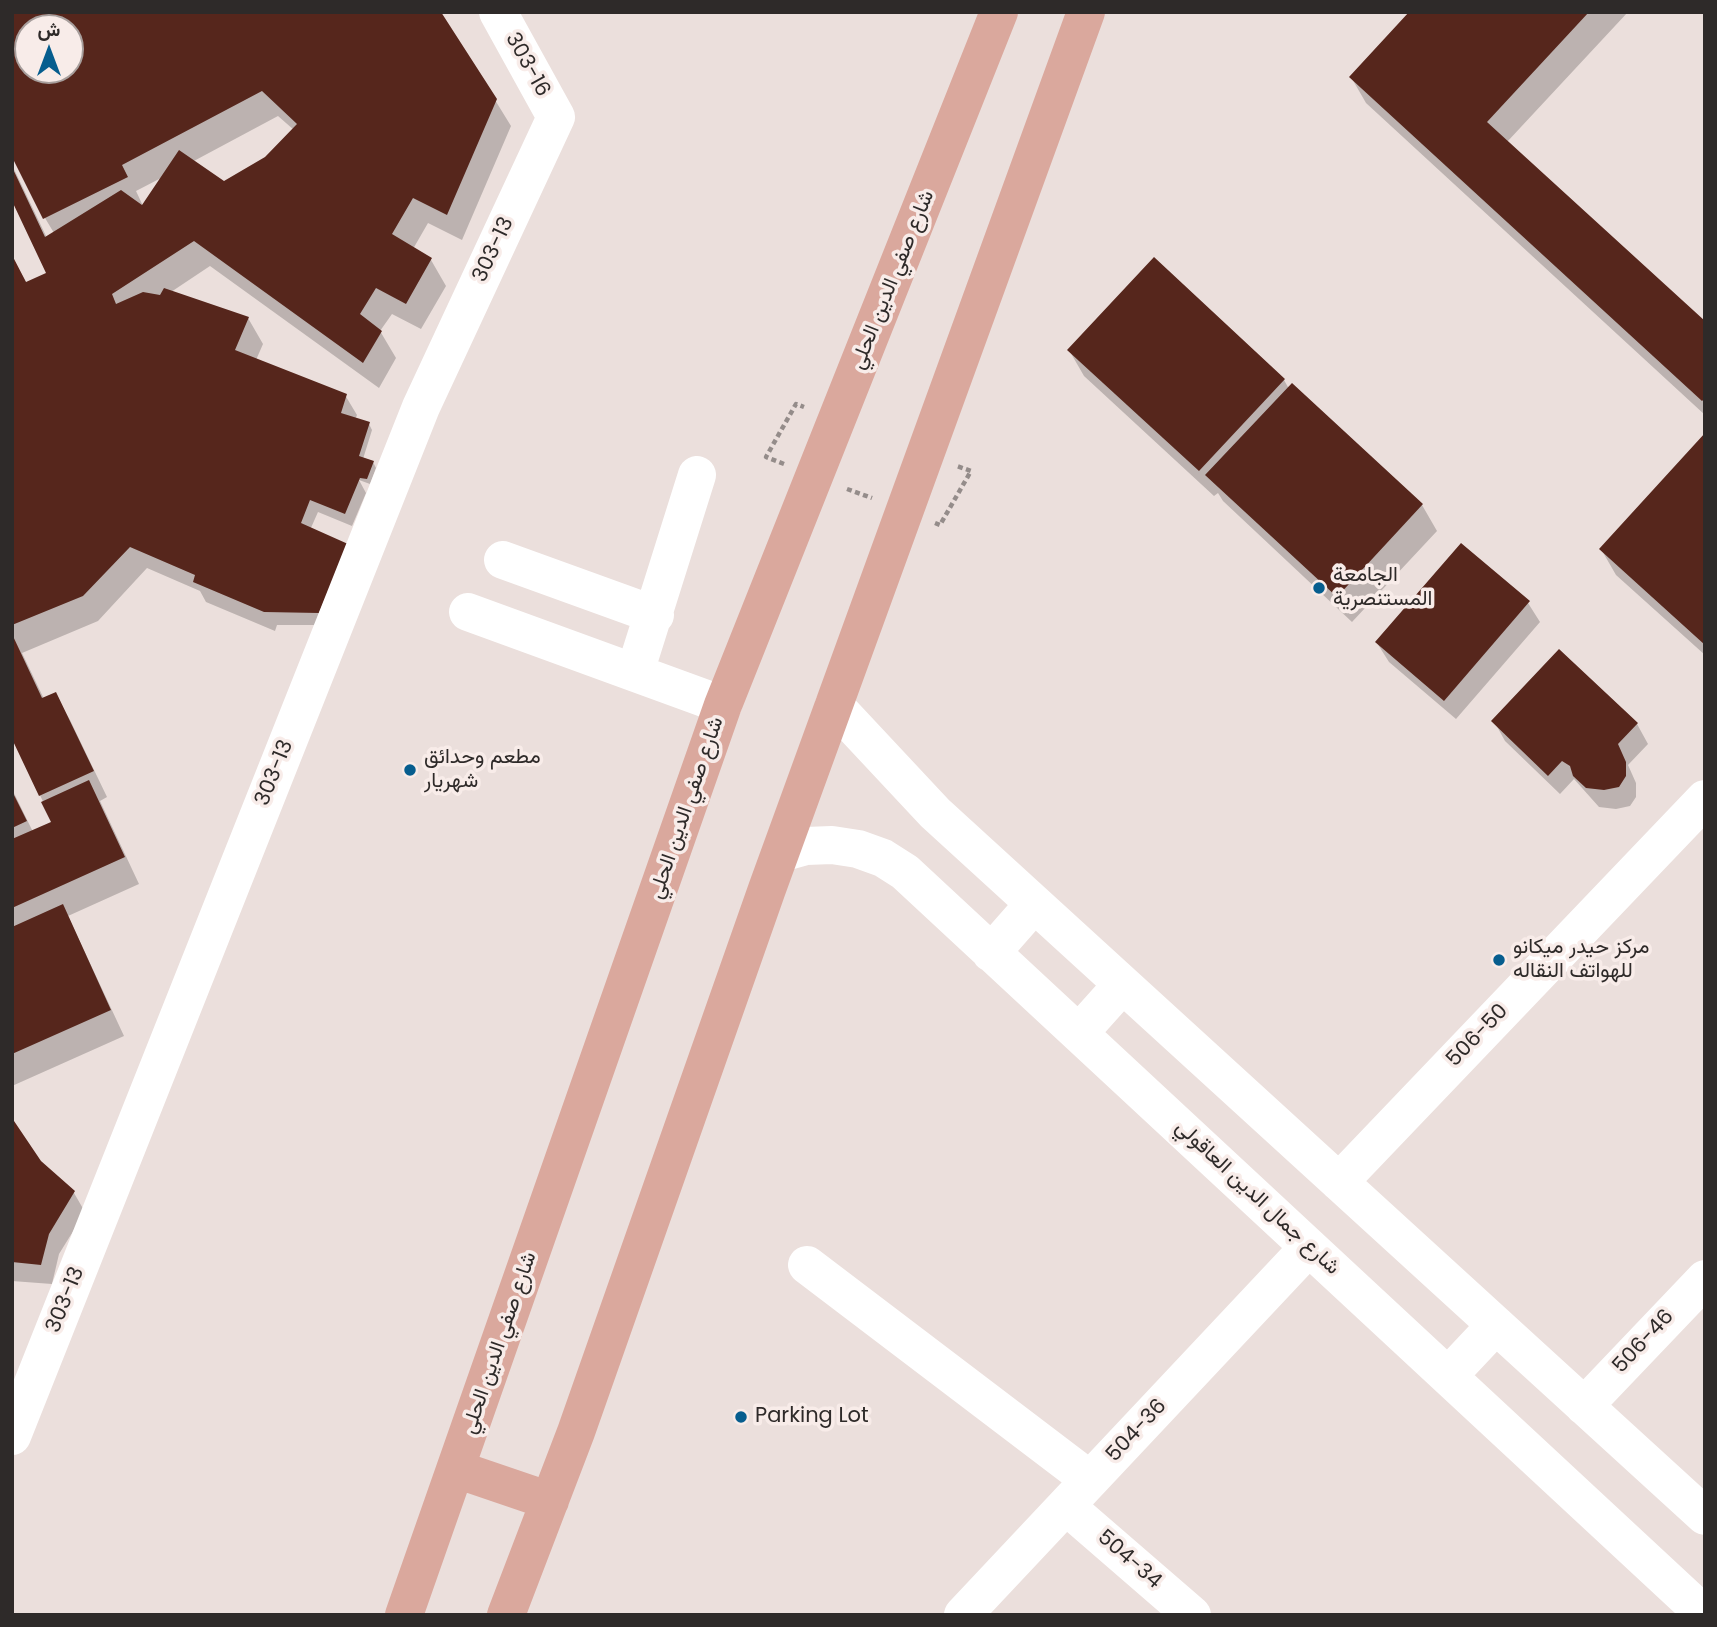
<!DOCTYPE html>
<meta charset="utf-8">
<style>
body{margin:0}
#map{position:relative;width:1717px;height:1627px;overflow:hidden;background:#ebdfdc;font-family:Poppins,Vazirmatn,sans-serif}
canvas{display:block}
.frame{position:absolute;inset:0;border:14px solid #2e2a29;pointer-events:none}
.north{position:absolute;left:14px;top:14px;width:70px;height:70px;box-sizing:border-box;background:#f8ece9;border:2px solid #a79e9c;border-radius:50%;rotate:0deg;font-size:19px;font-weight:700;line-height:28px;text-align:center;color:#2e2a29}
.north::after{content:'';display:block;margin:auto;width:24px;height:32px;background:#065d8e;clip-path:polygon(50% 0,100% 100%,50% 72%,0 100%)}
</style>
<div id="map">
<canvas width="1717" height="1627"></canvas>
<div class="frame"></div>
<div class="north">ش</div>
</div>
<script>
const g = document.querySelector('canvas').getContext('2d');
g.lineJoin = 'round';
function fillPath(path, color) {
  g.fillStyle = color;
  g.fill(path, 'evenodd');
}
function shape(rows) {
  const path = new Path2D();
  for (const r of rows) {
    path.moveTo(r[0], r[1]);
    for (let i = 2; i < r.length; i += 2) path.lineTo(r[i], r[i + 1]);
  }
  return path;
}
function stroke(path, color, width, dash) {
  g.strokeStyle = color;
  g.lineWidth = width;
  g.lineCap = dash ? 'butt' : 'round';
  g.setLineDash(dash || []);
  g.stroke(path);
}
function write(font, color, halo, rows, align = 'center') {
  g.font = font + ' Poppins,Vazirmatn,sans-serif';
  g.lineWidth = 7;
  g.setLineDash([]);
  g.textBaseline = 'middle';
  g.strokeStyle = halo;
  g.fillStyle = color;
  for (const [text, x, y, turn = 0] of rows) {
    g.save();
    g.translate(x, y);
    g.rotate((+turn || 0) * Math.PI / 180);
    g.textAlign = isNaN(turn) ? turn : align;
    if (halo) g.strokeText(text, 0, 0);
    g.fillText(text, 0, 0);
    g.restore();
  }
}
fillPath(shape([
 [12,12,495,100,511,126,462,240,428,223,413,249,431,260,446,286,421,329,392,314,380,331,396,358,379,388,210,266,171,292,248,318,263,344,256,360,345,395,357,415,355,420,369,424,372,430,363,459,373,462,376,468,370,484,359,480,366,493,352,526,318,512,310,530,326,625,277,625,275,631,206,602,200,591,147,568,98,621,22,653,44,699,55,694,70,720,107,797,100,801,139,884,68,916,124,1036,12,1086,12,789,33,832,53,823,12,735,12,257,27,284,48,274,12,197,12,165,47,238,54,233,45,218],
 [28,28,70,28,70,70,28,70],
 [278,116,294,130,266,159,224,183,192,162],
 [163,177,143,206,136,191],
 [1411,12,1628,12,1507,142,1705,324,1705,415,1366,103,1351,77],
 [1069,350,1284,380,1289,389,1293,385,1422,505,1437,531,1352,622,1223,501,1218,493,1214,496,1084,376],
 [1705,436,1705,655,1616,575,1601,549],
 [1528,603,1540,622,1456,719,1389,662,1377,643],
 [1494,721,1637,724,1648,744,1628,765,1636,783,1636,797,1630,806,1616,809,1599,807,1574,779,1560,794,1505,741],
 [12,1121,40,1162,74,1193,85,1212,59,1254,52,1284,12,1281]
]), '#0003');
fillPath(shape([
 [12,12,441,12,497,99,447,215,413,198,392,234,432,258,406,304,376,288,360,314,382,331,363,363,194,241,112,294,116,304,143,292,160,295,164,288,249,317,235,350,347,394,341,413,370,422,359,456,374,461,367,479,360,478,345,514,310,500,301,523,348,544,319,613,264,612,193,582,195,575,130,547,83,596,12,625,12,255,26,282,46,273,12,201,12,167,45,237,121,190,142,205,179,150,224,181,265,157,297,124,262,91,122,165,128,177,43,219,12,157],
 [28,28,70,28,70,70,28,70],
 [1409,12,1589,12,1487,122,1705,321,1705,398,1702,401,1349,77],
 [1154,257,1285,379,1199,471,1067,350],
 [1292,383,1423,504,1337,597,1205,475],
 [1705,433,1705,645,1599,549],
 [1461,543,1530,601,1444,701,1375,642],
 [12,634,42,698,56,692,94,771,39,796,12,739],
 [1559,649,1638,723,1618,744,1626,762,1626,776,1619,787,1604,790,1586,788,1573,776,1570,766,1562,761,1548,776,1491,721],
 [89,780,125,857,12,908,12,839,51,822,41,802],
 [12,791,27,821,12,828],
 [63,904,111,1010,12,1054,12,927],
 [12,1118,41,1161,75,1191,49,1234,41,1265,12,1262]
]), '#56261c');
stroke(shape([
 [784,464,766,457,796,404,804,407],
 [847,489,872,498],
 [935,523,940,525,971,471,957,466]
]), '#948c8a', 4.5, [5, 3.5]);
stroke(shape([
 [503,560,655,615],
 [468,612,723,705],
 [635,672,697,475],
 [834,705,935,813,1705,1516],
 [781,853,806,846,832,845,858,849,883,858,905,872,1705,1615],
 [991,953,1034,904],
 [1079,1033,1122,985],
 [1339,1182,1705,799],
 [807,1265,1090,1480],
 [1448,1376,1496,1325],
 [1584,1406,1705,1279],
 [12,1436,421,407,556,117,498,12],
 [1066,1506,1192,1615],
 [963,1615,1309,1247]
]), '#fff', 38);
stroke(shape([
 [456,1469,550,1501],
 [404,1615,723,705,999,12],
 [506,1615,576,1432,767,889,1086,12]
]), '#daa89d', 38);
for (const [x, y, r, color] of [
 [1319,588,7,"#065d8e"],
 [410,770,7,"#065d8e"],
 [1499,960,7,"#065d8e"],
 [741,1417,7,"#065d8e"]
]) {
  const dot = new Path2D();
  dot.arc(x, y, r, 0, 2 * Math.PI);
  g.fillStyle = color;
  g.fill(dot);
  stroke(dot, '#f8ece9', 2.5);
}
write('21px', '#2e2a29', '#f8ece9', [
 ["303-16",527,65,61],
 ["303-13",494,250,-65],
 ["شارع صفي الدين الحلي",893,280,-68],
 ["303-13",275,773,-68],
 ["شارع صفي الدين الحلي",687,808,-71],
 ["506-50",1478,1036,-46],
 ["شارع جمال الدين العاقولي",1257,1198,43],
 ["303-13",66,1300,-68],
 ["506-46",1644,1342,-47],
 ["شارع صفي الدين الحلي",500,1343,-71],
 ["504-36",1137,1431,-47],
 ["504-34",1129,1560,41]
]);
write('21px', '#2e2a29', '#f8ece9', [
 ["الجامعة",1333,576],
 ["المستنصرية",1333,600],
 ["مطعم وحدائق",424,758],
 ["شهريار",424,782],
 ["مركز حيدر ميكانو",1513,948],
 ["للهواتف النقاله",1513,972],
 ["Parking Lot",755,1417]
], 'left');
</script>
